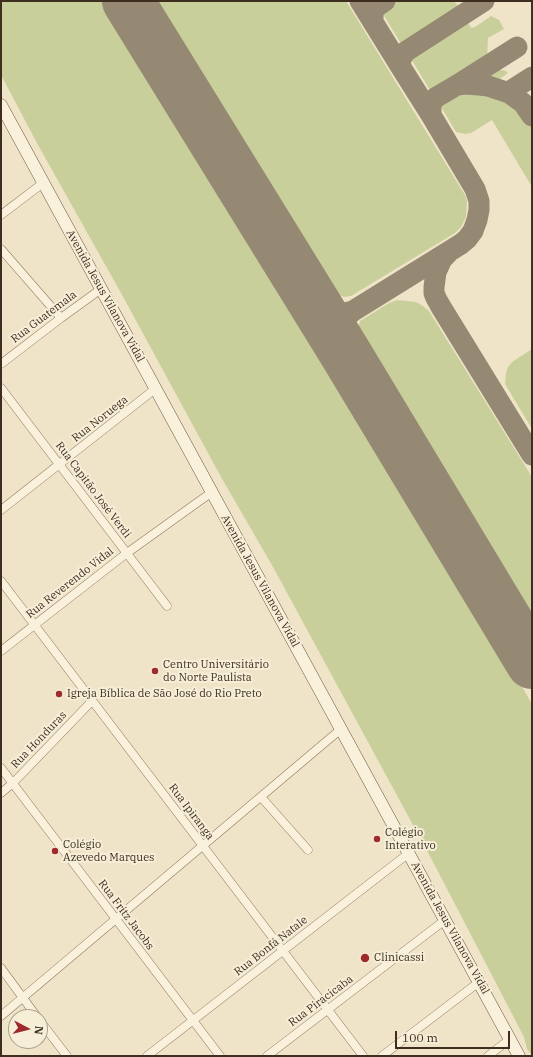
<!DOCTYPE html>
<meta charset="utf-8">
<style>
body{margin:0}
#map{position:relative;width:533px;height:1057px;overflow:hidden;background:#f0e4c8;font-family:"IBM Plex Serif",serif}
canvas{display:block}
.frame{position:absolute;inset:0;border:2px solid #3d2e20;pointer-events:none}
.north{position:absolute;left:8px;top:1009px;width:40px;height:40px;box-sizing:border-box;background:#f7eed8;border:1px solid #ada18e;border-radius:50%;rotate:97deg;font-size:11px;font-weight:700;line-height:16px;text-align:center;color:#3d2e20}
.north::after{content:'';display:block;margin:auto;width:14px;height:18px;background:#9e2a2b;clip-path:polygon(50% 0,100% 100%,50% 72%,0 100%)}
.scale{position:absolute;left:395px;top:1031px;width:115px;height:18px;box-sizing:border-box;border:2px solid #3d2e20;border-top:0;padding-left:5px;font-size:12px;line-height:14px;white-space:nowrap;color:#3d2e20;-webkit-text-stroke:3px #f7eed8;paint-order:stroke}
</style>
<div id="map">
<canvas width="533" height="1057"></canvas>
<div class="frame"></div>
<div class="north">N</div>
<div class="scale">100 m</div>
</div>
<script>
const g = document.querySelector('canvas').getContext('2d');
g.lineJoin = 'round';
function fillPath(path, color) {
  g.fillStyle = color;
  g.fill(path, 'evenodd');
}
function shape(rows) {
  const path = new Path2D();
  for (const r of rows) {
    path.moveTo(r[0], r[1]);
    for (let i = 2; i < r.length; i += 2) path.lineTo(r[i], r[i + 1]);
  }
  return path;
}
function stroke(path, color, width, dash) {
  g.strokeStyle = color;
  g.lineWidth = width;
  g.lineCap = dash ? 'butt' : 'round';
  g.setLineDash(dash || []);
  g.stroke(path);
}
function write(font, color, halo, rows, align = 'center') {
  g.font = font + ' "IBM Plex Serif",serif';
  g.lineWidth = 4;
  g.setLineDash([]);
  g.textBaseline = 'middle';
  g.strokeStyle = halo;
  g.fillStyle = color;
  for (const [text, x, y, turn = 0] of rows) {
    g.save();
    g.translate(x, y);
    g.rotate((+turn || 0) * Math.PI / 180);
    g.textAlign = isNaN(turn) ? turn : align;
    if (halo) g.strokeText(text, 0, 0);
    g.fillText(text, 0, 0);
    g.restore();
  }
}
fillPath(shape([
 [1,1,103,1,439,544,532,704,532,1056,527,1049,524,1037,432,860,273,567,221,477,121,293,38,145,1,75],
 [148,1,346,1,465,195,467,201,466,217,461,227,455,233,351,296,344,297,332,293,327,289,287,226],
 [390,1,454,1,461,10,420,38,408,45,404,45,400,42,397,37,381,11,383,6],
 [491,16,499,20,504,29,488,38,487,61,439,90,436,92,431,92,410,57,411,53,466,19,471,28,475,27],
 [489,69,497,69,506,71,508,73,494,83,483,80,480,79,479,77,480,74],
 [462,89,477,89,494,93,511,100,524,112,532,126,532,187,492,120,471,133,465,134,456,132,440,105,440,102,442,100],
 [397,300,407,301,416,302,423,306,429,311,532,477,532,625,480,535,359,340,358,335,358,329,360,321,389,303],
 [532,349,532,429,505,384,506,373,508,367,512,362]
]), '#c9cf9b');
stroke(shape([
 [373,22,373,15,374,9,379,5,385,1],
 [402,69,400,64,401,60,402,57,405,52,484,1],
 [457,85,465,84,479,85,488,86,509,93,523,103,532,116],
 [506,92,510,91,532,77],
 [431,115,431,104,435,98,457,85,517,47],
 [448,253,442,259,436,272,434,287,434,293,436,298,441,307,532,455],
 [312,300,318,307,329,313,341,314,353,311,345,318,341,328,340,335,341,342,344,351],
 [353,311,461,244,467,239,473,231,477,220,479,210,479,201,475,189,431,115,402,69,360,1],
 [518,641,532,656]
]), '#968974', 21);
stroke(shape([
 [128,1,344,351,532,663]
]), '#968974', 52);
const street = shape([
 [1,215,43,183],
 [1,249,61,318],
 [1,364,61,318,101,289],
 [1,388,167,606],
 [1,510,155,389],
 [1,581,363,1056],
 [1,651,127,553,212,492],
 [1,768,220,1056],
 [1,793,13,783,92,701],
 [261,797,308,850],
 [1,968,37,1017],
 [1,1016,341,729],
 [40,1021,67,1056],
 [147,1056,409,853],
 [267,1056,445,920],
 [382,1056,479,982],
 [488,1056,510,1039]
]);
const secondary = shape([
 [1,105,519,1056]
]);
stroke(street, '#8d765c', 9);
stroke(secondary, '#6f573f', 13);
stroke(street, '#faf1dc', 8);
stroke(secondary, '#faf1dc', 12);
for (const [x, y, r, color] of [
 [155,671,4,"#9e2a2b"],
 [59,694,4,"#9e2a2b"],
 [377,839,4,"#9e2a2b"],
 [55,851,4,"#9e2a2b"],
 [365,958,5,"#9e2a2b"]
]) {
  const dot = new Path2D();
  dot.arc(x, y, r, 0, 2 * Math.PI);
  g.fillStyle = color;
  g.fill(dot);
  stroke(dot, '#f7eed8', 1.5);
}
write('11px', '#3d2e20', '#f7eed8', [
 ["Avenida Jesus Vilanova Vidal",105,296,61],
 ["Rua Guatemala",44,317,-37],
 ["Rua Noruega",100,419,-38],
 ["Rua Capitão José Verdi",93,490,53],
 ["Avenida Jesus Vilanova Vidal",260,581,61],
 ["Rua Reverendo Vidal",70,583,-38],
 ["Rua Honduras",39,740,-46],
 ["Rua Ipiranga",191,812,53],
 ["Rua Fritz Jacobs",126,915,53],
 ["Avenida Jesus Vilanova Vidal",450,928,61],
 ["Rua Bonfá Natale",271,946,-38],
 ["Rua Piracicaba",321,1001,-37]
]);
write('11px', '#3d2e20', '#f7eed8', [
 ["Centro Universitário",163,665],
 ["do Norte Paulista",163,678],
 ["Igreja Bíblica de São José do Rio Preto",67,694],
 ["Colégio",385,833],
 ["Interativo",385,846],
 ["Colégio",63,845],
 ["Azevedo Marques",63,858],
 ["Clinicassi",374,958]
], 'left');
</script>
